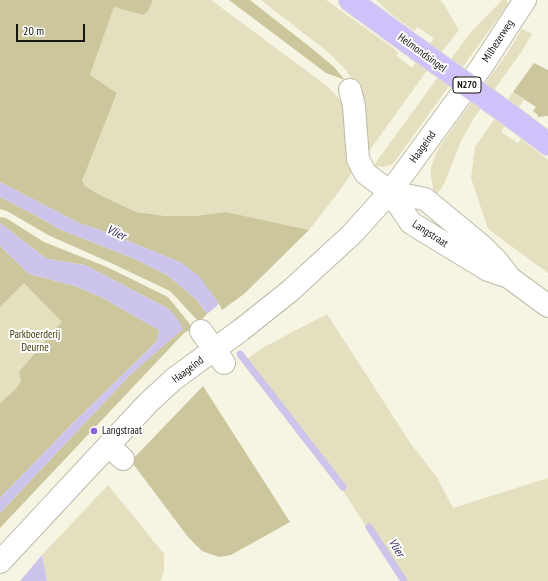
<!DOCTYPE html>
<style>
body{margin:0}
#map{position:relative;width:548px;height:581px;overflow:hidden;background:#f6f4e2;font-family:"PT Sans Narrow",sans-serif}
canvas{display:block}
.scale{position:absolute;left:16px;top:24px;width:69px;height:18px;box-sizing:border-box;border:2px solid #16150f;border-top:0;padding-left:5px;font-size:12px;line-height:14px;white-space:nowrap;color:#16150f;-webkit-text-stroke:3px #fff;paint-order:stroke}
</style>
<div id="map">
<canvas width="548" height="581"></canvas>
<div class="scale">20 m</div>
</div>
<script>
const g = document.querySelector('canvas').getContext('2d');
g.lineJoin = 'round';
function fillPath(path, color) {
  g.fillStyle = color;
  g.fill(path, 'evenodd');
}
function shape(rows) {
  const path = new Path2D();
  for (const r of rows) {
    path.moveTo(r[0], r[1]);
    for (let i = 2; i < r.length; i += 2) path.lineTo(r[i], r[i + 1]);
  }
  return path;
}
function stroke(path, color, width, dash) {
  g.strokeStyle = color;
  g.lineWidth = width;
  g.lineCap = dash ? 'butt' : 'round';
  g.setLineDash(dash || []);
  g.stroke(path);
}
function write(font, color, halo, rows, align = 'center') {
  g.font = font + ' "PT Sans Narrow",sans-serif';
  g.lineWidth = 4;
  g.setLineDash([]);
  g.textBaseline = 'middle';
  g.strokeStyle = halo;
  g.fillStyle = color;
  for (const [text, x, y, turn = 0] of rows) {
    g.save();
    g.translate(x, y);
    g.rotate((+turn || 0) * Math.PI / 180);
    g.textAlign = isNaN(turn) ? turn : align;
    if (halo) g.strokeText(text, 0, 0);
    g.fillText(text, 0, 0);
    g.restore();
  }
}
fillPath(shape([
 [153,0,211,0,327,86,341,101,348,115,351,165,352,173,340,190,309,230,226,212,194,216,166,216,136,212,98,194,85,186,82,181,117,93,90,75,114,7,143,15,148,11],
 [261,0,326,0,393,48,398,53,396,55,412,68,434,38,417,27,414,31,390,13,376,0,440,0,443,3,459,30,423,76,367,154,352,79,345,69,329,53],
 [502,0,507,0,508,4,393,164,384,167,375,166,374,165,470,33],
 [522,29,532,34,522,51,474,118,461,141,444,184,437,194,434,193,431,177,431,167,436,153,442,143,506,55],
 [513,92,524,100,501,132,518,143,521,139,548,160,548,273,488,229,471,178,475,147],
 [0,258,78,332,0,453],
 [327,314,411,444,436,476,453,508,548,478,548,581,401,581,340,486,242,362,266,346],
 [108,485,164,554,164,571,161,580,160,581,47,581,42,555]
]), '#e4e0bf');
fillPath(shape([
 [0,0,153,0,148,11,143,15,114,7,90,75,117,93,82,181,85,186,98,194,136,212,166,216,194,216,226,212,309,230,244,294,222,310,218,302,182,263,109,233,79,223,0,182],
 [229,0,250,0,315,51,334,67,345,80,326,73],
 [534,63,548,70,548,116,537,117,538,115,533,111,536,107,513,92],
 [0,197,35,215,61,230,135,259,167,275,197,300,207,314,199,322,170,291,111,263,48,235,7,211,0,209],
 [0,217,6,218,44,242,107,267,168,297,193,328,184,333,0,528,0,513,131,374,182,329,169,309,85,265,47,259,0,223],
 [0,246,29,274,75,286,101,297,159,330,157,341,68,428,0,498,0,403,16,389,21,381,19,372,62,322,24,283,0,307],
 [203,386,290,522,231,555,219,557,202,551,188,537,131,461]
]), '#cbc69c');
fillPath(shape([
 [0,182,79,223,109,233,182,263,200,277,218,302,218,305,207,314,197,300,167,275,135,259,61,230,35,215,0,197],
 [0,223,47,259,85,265,169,309,179,321,183,329,131,374,0,513,0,498,68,428,157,341,159,330,101,297,75,286,29,274,0,246],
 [42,555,47,581,20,581]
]), '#cdc4ec');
stroke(shape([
 [240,354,343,487],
 [369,527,404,581]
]), '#cdc4ec', 7);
const street = shape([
 [350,90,354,106,358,159,365,173,390,192],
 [201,331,224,363],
 [109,446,123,459]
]);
const secondary = shape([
 [390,192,425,199,482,246,497,261,510,278,548,306],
 [390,192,411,223,488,270,506,276],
 [0,562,148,403,174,379,241,330,290,291,352,234,390,192,480,69,525,0]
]);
const primary = shape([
 [350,0,420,51],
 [515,119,548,144]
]);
stroke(street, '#bcbaa9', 24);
stroke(secondary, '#bcbaa9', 24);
stroke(primary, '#dadad9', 24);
stroke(street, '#fff', 22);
stroke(secondary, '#fff', 22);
stroke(primary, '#d1c1fb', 22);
const primaryBridge = shape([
 [420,51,515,119]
]);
stroke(primaryBridge, '#dadad9', 24, []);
stroke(primaryBridge, '#d1c1fb', 22);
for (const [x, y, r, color] of [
 [94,431,4,"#8961db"]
]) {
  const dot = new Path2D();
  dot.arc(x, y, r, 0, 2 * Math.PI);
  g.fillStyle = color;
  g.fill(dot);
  stroke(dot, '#fff', 1.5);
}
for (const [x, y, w] of [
 [467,85,28]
]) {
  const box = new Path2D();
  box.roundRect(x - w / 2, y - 8, w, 16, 3);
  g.fillStyle = '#fff';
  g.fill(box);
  stroke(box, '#16150f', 1);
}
write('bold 10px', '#16150f', null, [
 ["N270",467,85]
]);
write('11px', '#16150f', '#fff', [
 ["Milhezerweg",498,41,-57],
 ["Helmondsingel",422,53,36],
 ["Haageind",423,147,-54],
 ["Langstraat",430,234,33],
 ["Haageind",188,370,-37]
]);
write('11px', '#403904', '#fff', [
 ["Parkboerderij",35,335],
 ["Deurne",35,348]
]);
write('11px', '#16150f', '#fff', [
 ["Langstraat",102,431]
], 'left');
write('italic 12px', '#38295b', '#fff', [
 ["Vlier",116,233,25],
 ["Vlier",396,548,57]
]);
</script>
